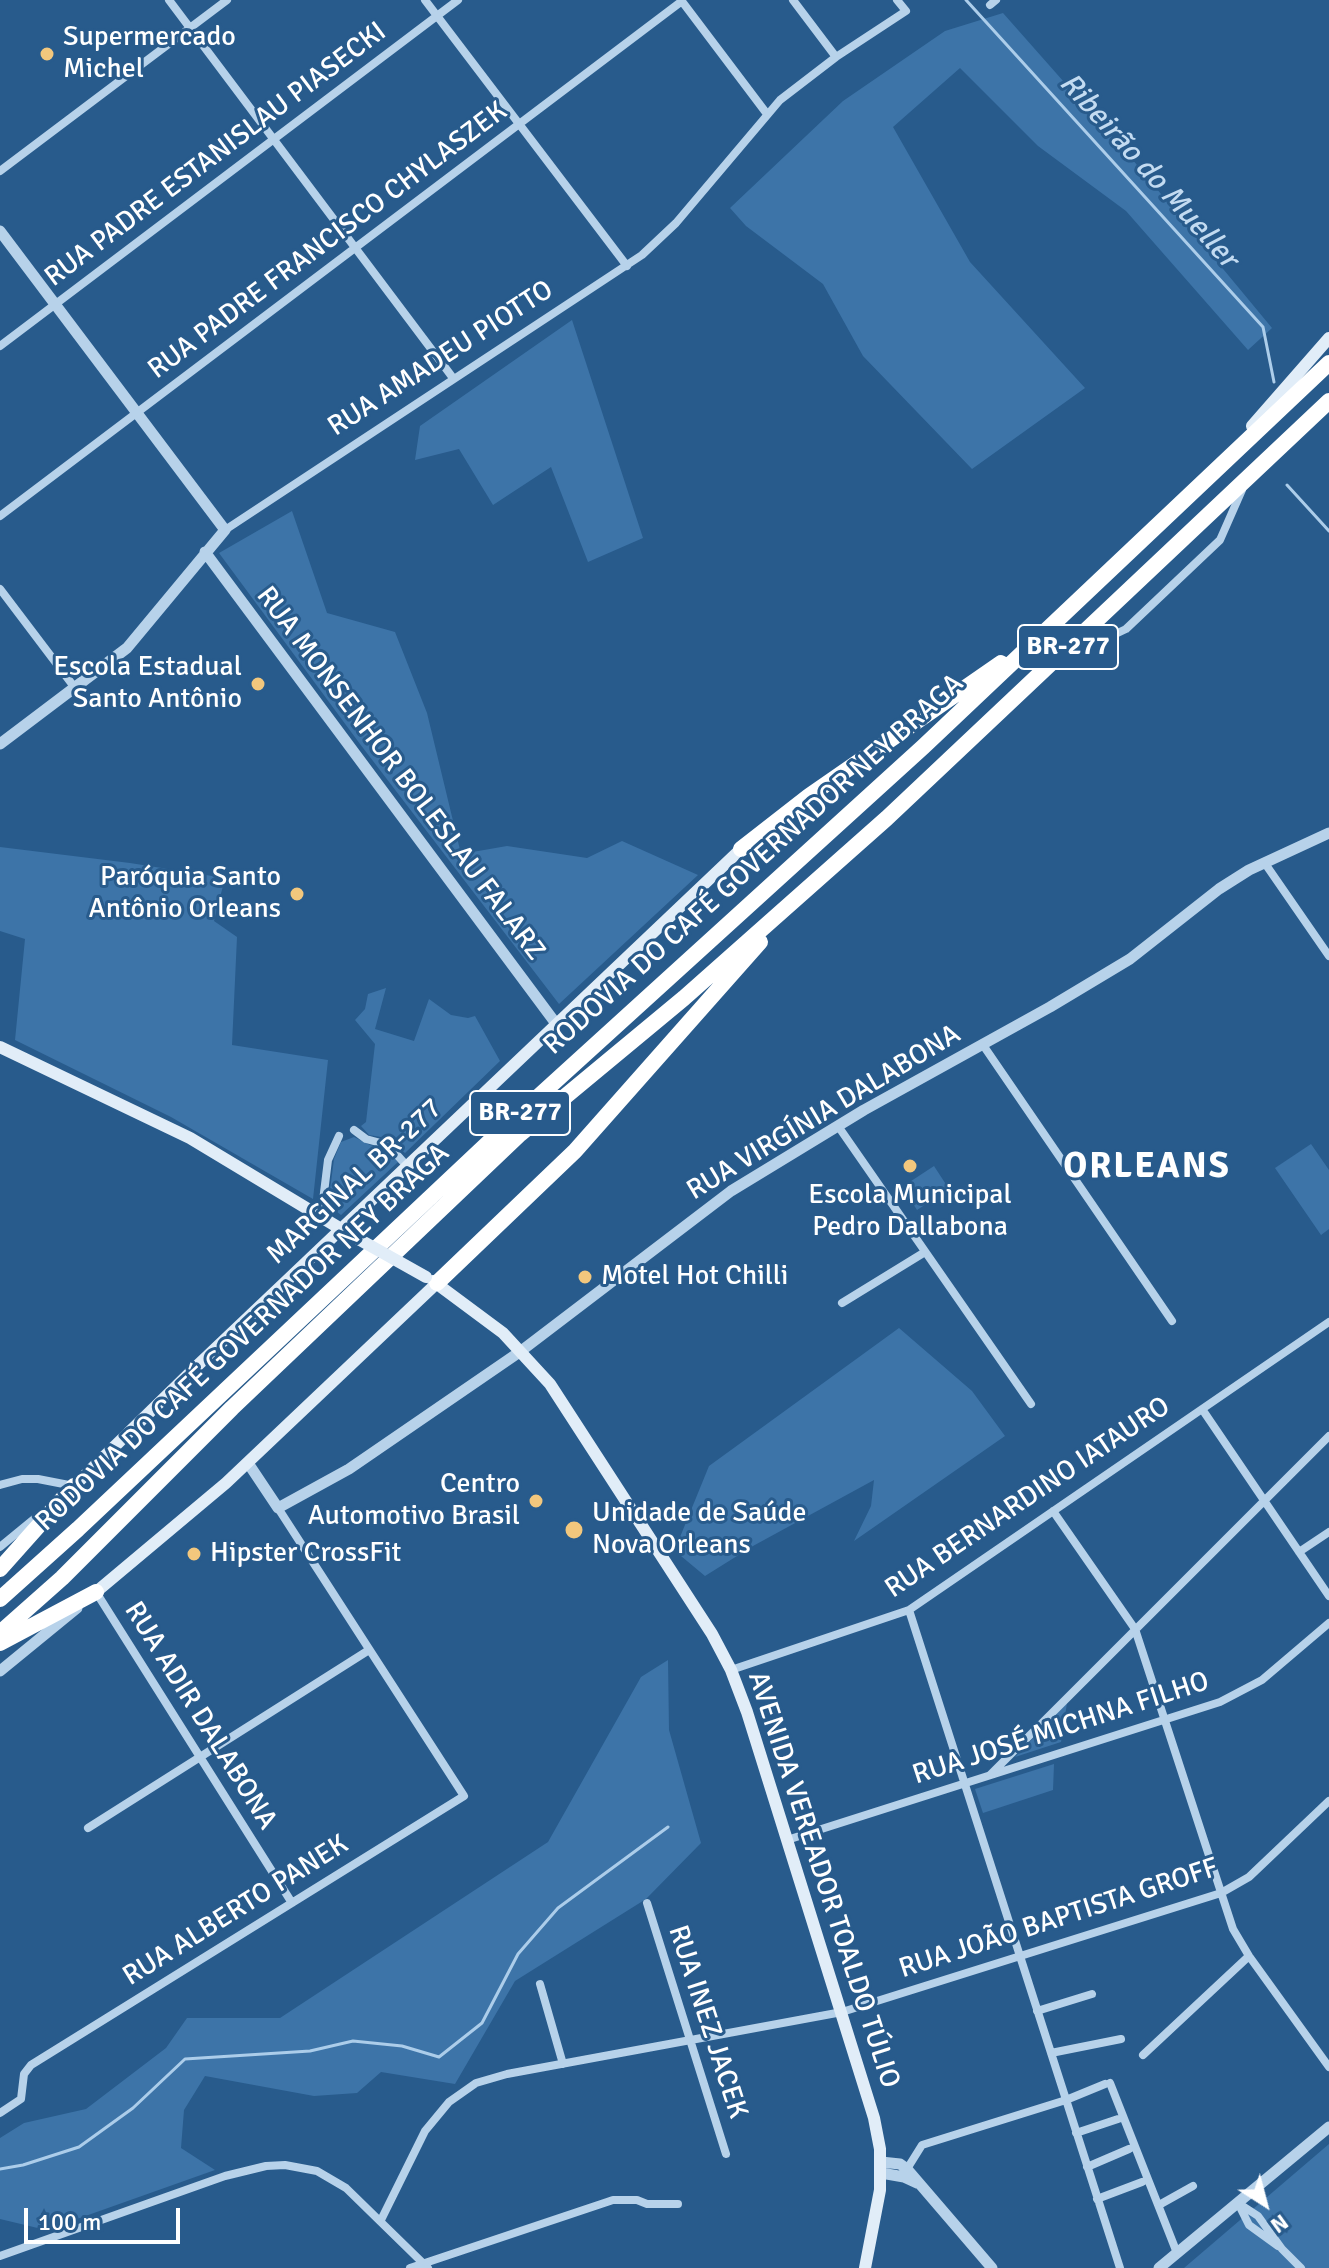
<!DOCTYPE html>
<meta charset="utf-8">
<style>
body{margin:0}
#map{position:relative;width:1329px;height:2268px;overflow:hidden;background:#285b8c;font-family:Signika,sans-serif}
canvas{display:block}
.north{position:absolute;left:1225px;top:2164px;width:80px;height:80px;-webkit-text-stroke:6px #285b8c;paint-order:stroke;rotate:144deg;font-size:22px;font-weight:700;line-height:32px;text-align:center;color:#fff}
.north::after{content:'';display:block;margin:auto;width:28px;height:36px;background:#fff;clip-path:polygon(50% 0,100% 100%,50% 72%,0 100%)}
.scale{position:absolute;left:24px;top:2208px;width:156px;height:36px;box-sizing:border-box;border:4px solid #fff;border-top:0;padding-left:10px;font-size:24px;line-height:28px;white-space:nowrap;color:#fff;-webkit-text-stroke:6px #285b8c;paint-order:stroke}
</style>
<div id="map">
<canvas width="1329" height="2268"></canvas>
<div class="north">N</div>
<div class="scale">100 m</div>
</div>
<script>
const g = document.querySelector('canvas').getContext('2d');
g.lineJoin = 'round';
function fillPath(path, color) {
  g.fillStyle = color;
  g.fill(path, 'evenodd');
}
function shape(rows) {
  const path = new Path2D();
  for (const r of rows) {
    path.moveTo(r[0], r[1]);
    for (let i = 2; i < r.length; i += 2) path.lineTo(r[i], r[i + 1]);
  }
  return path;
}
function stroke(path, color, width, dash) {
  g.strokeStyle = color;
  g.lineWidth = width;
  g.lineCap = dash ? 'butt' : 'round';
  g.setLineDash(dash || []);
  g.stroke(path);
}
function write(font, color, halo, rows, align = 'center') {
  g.font = font + ' Signika,sans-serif';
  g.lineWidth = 6;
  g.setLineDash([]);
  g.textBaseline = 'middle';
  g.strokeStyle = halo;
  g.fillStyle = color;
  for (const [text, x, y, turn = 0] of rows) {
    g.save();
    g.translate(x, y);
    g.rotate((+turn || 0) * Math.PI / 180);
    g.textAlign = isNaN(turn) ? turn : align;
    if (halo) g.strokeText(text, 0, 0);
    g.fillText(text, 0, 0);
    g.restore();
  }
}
fillPath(shape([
 [1003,13,1132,159,1272,328,1248,350,1126,211,1038,146,960,68,893,127,970,262,1085,388,972,469,863,356,823,284,746,226,730,208,843,101,945,31],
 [572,320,643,538,588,562,551,467,493,505,459,449,415,460,420,426],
 [292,511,327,613,395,632,427,713,461,854,507,846,587,858,622,841,698,875,559,1004,360,744,219,553],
 [0,847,130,863,225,878,214,921,237,937,232,1045,328,1060,313,1199,171,1117,15,1040,25,939,0,931],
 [386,988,375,1029,414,1041,429,999,451,1015,468,1018,475,1016,500,1061,405,1153,387,1138,369,1135,361,1126,366,1122,375,1044,355,1020,365,1009,368,994],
 [354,1137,370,1145,387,1149,398,1162,341,1215,328,1205,334,1159,341,1142],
 [1311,1144,1329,1170,1329,1229,1321,1235,1275,1168],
 [934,1166,949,1189,917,1210,902,1187],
 [899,1328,972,1391,1005,1436,854,1541,871,1506,874,1480,753,1546,705,1576,681,1556,678,1542,709,1466],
 [668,1660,669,1730,701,1843,646,1899,515,1981,455,2084,381,2072,357,2093,314,2096,205,2076,184,2110,181,2148,215,2170,46,2230,0,2219,0,2138,24,2123,86,2109,166,2048,187,2018,280,2018,548,1842,641,1677],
 [1067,1703,1061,1742,1015,1757],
 [1054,1764,1053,1790,983,1813,975,1789],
 [1329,2144,1329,2268,1184,2268,1246,2215]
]), '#3d74a8');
stroke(shape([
 [966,0,1263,327,1274,382],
 [1287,485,1329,531],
 [0,2169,23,2165,79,2147,133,2108,185,2059,310,2051,353,2041,402,2046,439,2057,482,2023,518,1954,558,1908,668,1827]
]), '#accdea', 3);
stroke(shape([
 [169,0,453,378],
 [425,0,627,266],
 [681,0,767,114],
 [793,0,836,57],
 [990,5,996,0],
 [0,171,227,0],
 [0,346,458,0],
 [0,516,682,1],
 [225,530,642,255,676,223,780,100,836,57,906,11,897,0],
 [0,589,75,688],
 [1063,659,1126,629,1220,540,1242,490],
 [1264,862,1329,956],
 [983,1045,1172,1321],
 [838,1126,1031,1404],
 [354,1130,366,1139,388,1145,407,1166],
 [321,1217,328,1160,339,1136],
 [842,1303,925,1252],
 [1202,1409,1329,1596],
 [0,1485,22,1479,38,1479,74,1486],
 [1053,1511,1135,1629,1233,1929,1249,1956,1329,2067],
 [0,1547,40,1514],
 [1299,1552,1329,1532],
 [96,1592,292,1903],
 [909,1610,1120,2268],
 [731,1670,909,1610,1329,1322],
 [990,1775,1329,1436],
 [88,1828,369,1650],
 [787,1840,1220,1702,1262,1680,1329,1623],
 [647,1903,726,2154],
 [540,1984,563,2064],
 [1037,2011,1092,1994],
 [1051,2053,1121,2039],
 [1143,2055,1249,1956],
 [1110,2083,1177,2253],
 [0,2113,21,2099,24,2074,31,2065,464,1796,278,1508],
 [1076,2133,1118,2119],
 [1087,2167,1129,2149],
 [907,2169,922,2145,1066,2100,1105,2084],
 [1097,2199,1142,2182],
 [1238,2203,1258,2216,1282,2249,1301,2268],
 [1238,2203,1249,2225,1278,2246],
 [1159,2205,1193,2186],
 [381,2220,425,2131,449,2102,476,2083,507,2074,842,2012,1221,1893,1249,1877,1329,1801],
 [0,2256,225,2176,266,2166,285,2165,317,2171,346,2188,428,2268],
 [410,2268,613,2200,637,2200,647,2204,678,2204]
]), '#b7d2ea', 8);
stroke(shape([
 [0,231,225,530,127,648,0,744],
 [205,552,557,1025],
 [248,1463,278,1508,349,1469,521,1351,731,1191,864,1110,1050,1007,1130,959,1219,889,1249,870,1329,833],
 [0,1671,77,1608],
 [881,2162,900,2164,907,2169,992,2268],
 [881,2173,904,2177,917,2183],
 [1159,2268,1329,2127]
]), '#b7d2ea', 11);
stroke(shape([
 [1252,426,1329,338],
 [0,1047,190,1138,346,1232],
 [433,1281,503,1333,550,1384,712,1634,731,1670,747,1712,874,2118,880,2149,880,2190,865,2268],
 [74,1486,198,1365,741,849],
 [96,1592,226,1483,437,1283]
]), '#e1edf8', 12);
stroke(shape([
 [741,849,809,796,1001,663],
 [437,1283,575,1151,760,942],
 [0,1569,74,1486],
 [0,1599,78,1529,506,1126,923,747,1329,363],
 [0,1633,62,1578,232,1408,520,1134,684,998,887,818,1329,401],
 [0,1643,96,1592]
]), '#fff', 16);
stroke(shape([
 [353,1236,426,1277]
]), '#e1edf8', 12);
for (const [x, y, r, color] of [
 [47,54,8,"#f2c77d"],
 [258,684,8,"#f2c77d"],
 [297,894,8,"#f2c77d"],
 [910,1166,8,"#f2c77d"],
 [585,1277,8,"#f2c77d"],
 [536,1501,8,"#f2c77d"],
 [574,1530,10,"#f2c77d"],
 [194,1554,8,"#f2c77d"]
]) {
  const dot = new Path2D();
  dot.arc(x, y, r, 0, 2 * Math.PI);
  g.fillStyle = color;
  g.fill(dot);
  stroke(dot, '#285b8c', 3);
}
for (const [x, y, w] of [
 [1068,647,100],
 [520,1113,100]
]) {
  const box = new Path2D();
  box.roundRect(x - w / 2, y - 22, w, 44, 6);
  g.fillStyle = '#285b8c';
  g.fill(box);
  stroke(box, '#fff', 2);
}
write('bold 26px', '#fff', null, [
 ["BR-277",1068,647],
 ["BR-277",520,1113]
]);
write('28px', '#fff', '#285b8c', [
 ["Supermercado",63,38],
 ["Michel",63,70],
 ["Escola Estadual",242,668,"right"],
 ["Santo Antônio",242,700,"right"],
 ["Paróquia Santo",281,878,"right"],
 ["Antônio Orleans",281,910,"right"],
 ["Escola Municipal",910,1196,"center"],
 ["Pedro Dallabona",910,1228,"center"],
 ["Motel Hot Chilli",601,1277],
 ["Centro",520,1485,"right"],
 ["Automotivo Brasil",520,1517,"right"],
 ["Unidade de Saúde",592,1514],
 ["Nova Orleans",592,1546],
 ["Hipster CrossFit",210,1554]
], 'left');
write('28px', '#fff', '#285b8c', [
 ["RUA PADRE ESTANISLAU PIASECKI",216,155,-37],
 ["RUA PADRE FRANCISCO CHYLASZEK",328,241,-37],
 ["RUA AMADEU PIOTTO",441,359,-33],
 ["RUA MONSENHOR BOLESLAU FALARZ",400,774,53],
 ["RODOVIA DO CAFÉ GOVERNADOR NEY BRAGA",754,865,-42],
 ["RUA VIRGÍNIA DALABONA",824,1113,-31],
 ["MARGINAL BR-277",355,1182,-43],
 ["RODOVIA DO CAFÉ GOVERNADOR NEY BRAGA",243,1338,-43],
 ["RUA BERNARDINO IATAURO",1028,1498,-34],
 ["RUA ADIR DALABONA",200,1716,58],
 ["RUA JOSÉ MICHNA FILHO",1061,1729,-18],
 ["AVENIDA VEREADOR TOALDO TÚLIO",823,1880,72],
 ["RUA ALBERTO PANEK",236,1911,-32],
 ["RUA JOÃO BAPTISTA GROFF",1059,1919,-18],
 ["RUA INEZ JACEK",707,2022,72]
]);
write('italic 30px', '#c3dbf1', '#285b8c', [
 ["Ribeirão do Mueller",1148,171,48]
]);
g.letterSpacing = '2px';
write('bold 36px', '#fff', '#285b8c', [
 ["ORLEANS",1147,1168]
]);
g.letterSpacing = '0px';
</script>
